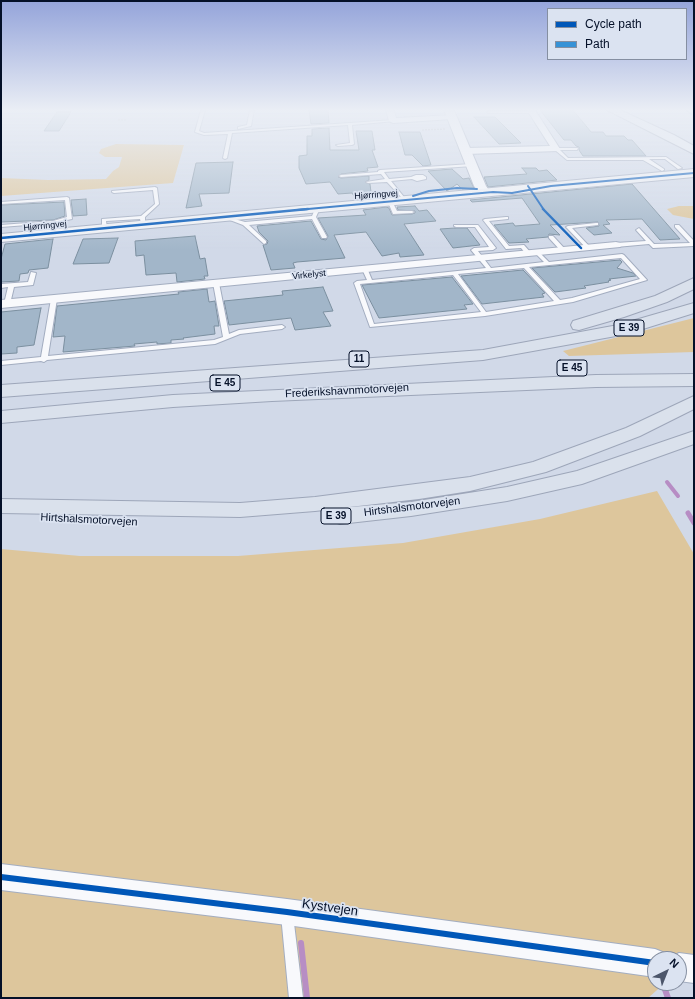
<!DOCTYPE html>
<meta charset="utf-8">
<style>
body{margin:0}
#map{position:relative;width:695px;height:999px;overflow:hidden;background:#d1d9e8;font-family:Arial,sans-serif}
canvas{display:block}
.frame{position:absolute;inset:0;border:2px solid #041028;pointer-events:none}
.legend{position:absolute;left:547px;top:8px;width:140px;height:52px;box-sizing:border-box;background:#dbe3f1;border:1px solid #858fa1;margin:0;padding:5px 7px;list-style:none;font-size:12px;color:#041028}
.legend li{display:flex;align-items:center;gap:8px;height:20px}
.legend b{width:20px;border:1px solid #858fa1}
.north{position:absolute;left:647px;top:951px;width:40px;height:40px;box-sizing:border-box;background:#dbe3f1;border:1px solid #858fa1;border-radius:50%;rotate:43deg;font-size:11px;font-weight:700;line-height:16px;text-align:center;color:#041028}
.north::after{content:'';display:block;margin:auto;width:14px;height:18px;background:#4c566b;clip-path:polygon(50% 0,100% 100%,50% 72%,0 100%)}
</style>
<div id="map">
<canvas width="695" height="999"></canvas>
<div class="frame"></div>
<ul class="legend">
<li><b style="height:5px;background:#0057b8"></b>Cycle path</li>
<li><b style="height:5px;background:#3692d6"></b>Path</li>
</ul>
<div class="north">N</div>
</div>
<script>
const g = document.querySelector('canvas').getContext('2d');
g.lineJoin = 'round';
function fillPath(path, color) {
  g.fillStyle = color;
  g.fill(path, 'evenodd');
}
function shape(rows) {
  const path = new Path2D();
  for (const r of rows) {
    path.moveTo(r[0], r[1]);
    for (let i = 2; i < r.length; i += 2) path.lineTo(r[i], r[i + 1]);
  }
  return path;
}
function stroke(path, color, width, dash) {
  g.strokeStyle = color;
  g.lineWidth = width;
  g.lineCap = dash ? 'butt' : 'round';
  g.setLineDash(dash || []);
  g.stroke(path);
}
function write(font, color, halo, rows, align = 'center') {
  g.font = font + ' Arial,sans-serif';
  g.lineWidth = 3.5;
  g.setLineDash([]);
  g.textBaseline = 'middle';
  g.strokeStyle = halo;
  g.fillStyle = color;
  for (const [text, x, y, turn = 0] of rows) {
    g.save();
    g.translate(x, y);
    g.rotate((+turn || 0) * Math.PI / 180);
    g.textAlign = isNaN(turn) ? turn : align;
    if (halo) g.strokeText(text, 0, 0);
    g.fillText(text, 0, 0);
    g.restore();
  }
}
fillPath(shape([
 [116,144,184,145,173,183,1,196,1,178,48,180,106,179,113,171,119,167,122,157,105,157,99,153,101,149],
 [679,206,694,206,694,219,673,215,667,209],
 [694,318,694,352,569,356,563,351],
 [657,491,694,554,694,958,655,959,655,983,665,983,648,998,1,998,1,549,80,556,238,556,403,543,540,519]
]), '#ddc69c');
stroke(shape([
 [667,482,678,496]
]), '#b78dc4', 4);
stroke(shape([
 [688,513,694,523]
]), '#b78dc4', 5);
stroke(shape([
 [301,943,307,998],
 [663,984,668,998]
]), '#b78dc4', 6);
const building = shape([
 [309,110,328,110,329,123,311,124,309,110],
 [540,110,573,110,591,132,603,132,606,136,624,136,628,140,632,140,646,156,583,156,579,150,579,147,576,146,571,140,564,140,540,110],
 [57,112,71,112,59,131,44,131,57,112],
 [474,117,495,117,521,143,499,144,474,117],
 [329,128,330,150,359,150,356,131,372,131,375,150,372,150,378,167,367,168,368,171,341,174,338,177,341,178,369,176,369,180,365,182,370,184,371,192,375,191,379,197,356,199,352,193,338,194,330,182,306,184,299,168,299,156,307,155,307,136,312,136,312,129,329,128],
 [399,132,420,132,431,165,423,166,412,155,405,155,399,132],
 [233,162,229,193,199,194,202,206,186,208,196,163,233,162],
 [522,168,536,168,539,171,547,170,557,180,488,187,484,177,527,174,522,168],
 [452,169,463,179,469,178,474,188,462,189,457,184,447,191,428,171,452,169],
 [632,184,680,239,660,240,642,219,606,220,610,224,603,225,612,233,594,235,586,228,599,226,598,222,550,225,560,235,549,234,548,237,526,239,529,242,509,243,494,225,513,223,515,226,540,224,522,198,472,202,470,200,632,184],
 [86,199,87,215,73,216,71,200,86,199],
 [64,202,65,216,53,220,1,222,1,205,64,202],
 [415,206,419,211,427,210,436,221,404,224,424,255,400,257,399,253,382,256,366,232,334,235,345,258,297,262,293,263,295,268,271,270,263,245,267,244,268,241,259,232,257,226,311,221,321,239,326,240,328,236,318,218,366,215,363,210,386,207,389,208,392,215,412,214,415,213,415,211,398,210,397,207,415,206],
 [455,228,467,228,480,245,453,248,440,229,455,228],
 [195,236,200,259,205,258,208,276,204,276,205,279,177,282,176,273,146,275,144,255,136,256,135,241,195,236],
 [118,238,109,263,73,264,83,239,118,238],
 [53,239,48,268,29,270,28,273,20,274,19,281,1,282,1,259,5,244,53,239],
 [620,260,622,262,617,268,633,273,636,276,609,279,611,280,608,281,609,282,584,286,586,288,555,292,532,268,620,260],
 [523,270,545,293,542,294,544,297,482,304,461,276,523,270],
 [452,277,473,304,464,305,467,309,379,318,362,285,452,277],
 [323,287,333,311,323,312,331,326,295,330,291,318,229,325,224,301,283,295,282,291,323,287],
 [207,289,209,302,215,301,219,326,214,326,215,334,183,338,184,339,171,340,171,343,157,344,157,342,134,344,135,346,63,352,65,336,53,337,57,306,179,294,178,292,207,289],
 [41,308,34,345,17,347,17,353,1,354,1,312,41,308]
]);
fillPath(building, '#a2b6c9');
stroke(building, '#7b8f9f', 1);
const service = shape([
 [201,110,205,110,199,131,204,133,393,120,395,121,352,125,354,144,352,145,338,146,336,145,350,143,348,125,232,133,227,158,225,159,223,158,228,134,204,135,195,132,201,110],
 [250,110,254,110,251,126,238,129,238,127,247,125,250,110],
 [488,111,532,111,534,112,532,113,487,113,488,111],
 [556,148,578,148,577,150,560,150,568,158,666,157,682,168,678,169,665,159,649,159,664,169,664,170,662,171,643,160,567,160,555,150,556,148],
 [471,164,473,165,473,166,384,172,389,179,411,177,416,175,423,175,426,177,426,179,417,181,412,179,391,181,404,197,402,198,387,182,368,183,366,182,385,179,381,174,341,177,339,176,341,175,378,172,378,171,380,170,471,164],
 [155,187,157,188,159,204,145,217,145,223,141,223,140,219,106,221,107,228,102,229,102,219,141,216,155,204,153,190,114,193,112,192,112,191,155,187],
 [67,197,69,198,72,219,53,223,1,227,1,225,53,221,67,217,65,200,1,204,1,202,67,197],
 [388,201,392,201,397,211,412,211,414,212,412,213,393,214,388,202,388,201],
 [316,207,320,208,316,217,327,237,326,238,322,238,312,219,249,225,266,241,266,243,264,244,243,225,222,217,224,216,245,222,312,216,316,207],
 [506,217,508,217,508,219,489,221,509,246,524,245,531,253,530,254,526,254,521,248,506,249,483,220,485,219,506,217],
 [596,223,598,223,598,225,572,228,590,247,591,248,588,250,566,227,568,226,596,223],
 [454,225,478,225,496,248,493,250,478,251,491,268,544,262,534,252,537,250,549,262,622,254,624,255,647,280,573,302,485,316,370,327,354,283,357,281,367,280,362,269,363,268,367,268,372,280,486,268,471,250,474,248,489,247,475,227,456,227,454,226,454,225],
 [621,258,640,279,572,298,560,300,529,267,621,258],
 [524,268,554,301,486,312,458,274,524,268],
 [453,275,481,312,374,324,360,284,453,275],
 [675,225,679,225,694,241,694,246,653,248,649,244,616,247,613,245,616,243,646,241,636,230,639,228,654,244,690,243,675,227,675,225],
 [549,236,553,236,565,249,565,251,561,251,549,238,549,236],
 [31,272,36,273,33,285,14,287,10,304,5,305,4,304,8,287,1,288,1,284,28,282,31,272],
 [216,281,219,283,229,334,239,330,282,325,285,327,282,329,240,334,215,344,47,360,44,362,41,361,1,365,1,361,41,357,51,299,54,297,57,299,48,356,214,340,223,337,213,283,216,281],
 [287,909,291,911,293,915,303,998,289,998,281,915,283,911,287,909]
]);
const minor = shape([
 [386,110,394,110,396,118,452,115,456,117,452,119,393,123,389,121,386,110],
 [527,110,535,110,560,149,559,151,466,154,462,151,466,148,550,146,527,110],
 [616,242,620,243,622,245,620,247,1,308,1,300,616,242],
 [1,864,287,899,655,949,665,953,667,959,655,959,655,977,287,925,1,890,1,864],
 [679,953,694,955,694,983,679,981,679,959,668,959,679,953]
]);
const tertiary = shape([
 [444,110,454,110,486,186,491,193,489,196,481,196,474,186,444,110]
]);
const secondary = shape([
 [694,169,694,177,1,242,1,234,694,169]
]);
const primary = shape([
 [607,110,620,110,674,135,694,146,694,154,607,110]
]);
const motorway = shape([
 [694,278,694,289,667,302,624,317,579,330,573,329,571,325,573,321,655,296,694,278],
 [694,303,694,313,627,334,483,360,1,397,1,385,483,350,618,325,694,303],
 [694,374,694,386,596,387,272,401,173,407,1,423,1,411,173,395,596,375,694,374],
 [694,396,694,409,640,436,546,472,470,491,419,499,315,511,240,517,1,513,1,499,240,503,315,497,470,477,533,462,626,428,694,396],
 [694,431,694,444,582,484,507,501,411,516,340,524,332,521,329,516,332,511,340,508,411,502,507,487,577,471,694,431]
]);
stroke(service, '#a3adc0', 2);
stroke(minor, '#a3adc0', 2);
stroke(tertiary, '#a3adc0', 2);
stroke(secondary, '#a3adc0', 2);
stroke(primary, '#9da6b9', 2);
stroke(motorway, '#9da6b9', 2);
stroke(shape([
 [118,120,126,120],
 [422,130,445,129]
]), '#b8bbc3', 1.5, [2, 1]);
fillPath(service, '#f8f9fc');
fillPath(minor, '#f8f9fc');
fillPath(tertiary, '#f8f9fc');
fillPath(secondary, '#f0f2f6');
fillPath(primary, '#e5eaf2');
fillPath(motorway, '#dae1ec');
stroke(shape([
 [686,110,694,116]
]), '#3692d6', 1.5, [3, 1.5]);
stroke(shape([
 [528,186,544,210],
 [413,196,429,191,457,188,477,189],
 [297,210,493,192,512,193,551,186,694,173]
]), '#0057b8', 2);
stroke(shape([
 [543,209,581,248],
 [1,238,308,209]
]), '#0057b8', 2.5);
stroke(shape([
 [1,877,287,912,655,963]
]), '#0057b8', 6);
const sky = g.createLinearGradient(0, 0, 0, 250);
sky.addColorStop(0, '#94a4da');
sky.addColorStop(0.44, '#eaeef5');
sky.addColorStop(1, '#eaeef500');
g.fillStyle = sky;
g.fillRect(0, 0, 695, 250);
write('9px', '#041028', '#dbe3f1', [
 ["Hjørringvej",376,195,-4],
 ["Hjørringvej",45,226,-6],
 ["Virkelyst",309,275,-6]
]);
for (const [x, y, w] of [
 [629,328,30],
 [359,359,20],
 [572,368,30],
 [225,383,30],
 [336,516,30]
]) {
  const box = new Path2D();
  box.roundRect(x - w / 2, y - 8, w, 16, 3);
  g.fillStyle = '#dbe3f1';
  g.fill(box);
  stroke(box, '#041028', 1);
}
write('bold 10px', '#041028', null, [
 ["E 39",629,328],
 ["11",359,359],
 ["E 45",572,368],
 ["E 45",225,383],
 ["E 39",336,516]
]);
write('11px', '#041028', '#dbe3f1', [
 ["Frederikshavnmotorvejen",347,391,-3],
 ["Hirtshalsmotorvejen",412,507,-7],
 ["Hirtshalsmotorvejen",89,520,3]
]);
write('13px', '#041028', '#dbe3f1', [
 ["Kystvejen",330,908,8]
]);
</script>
